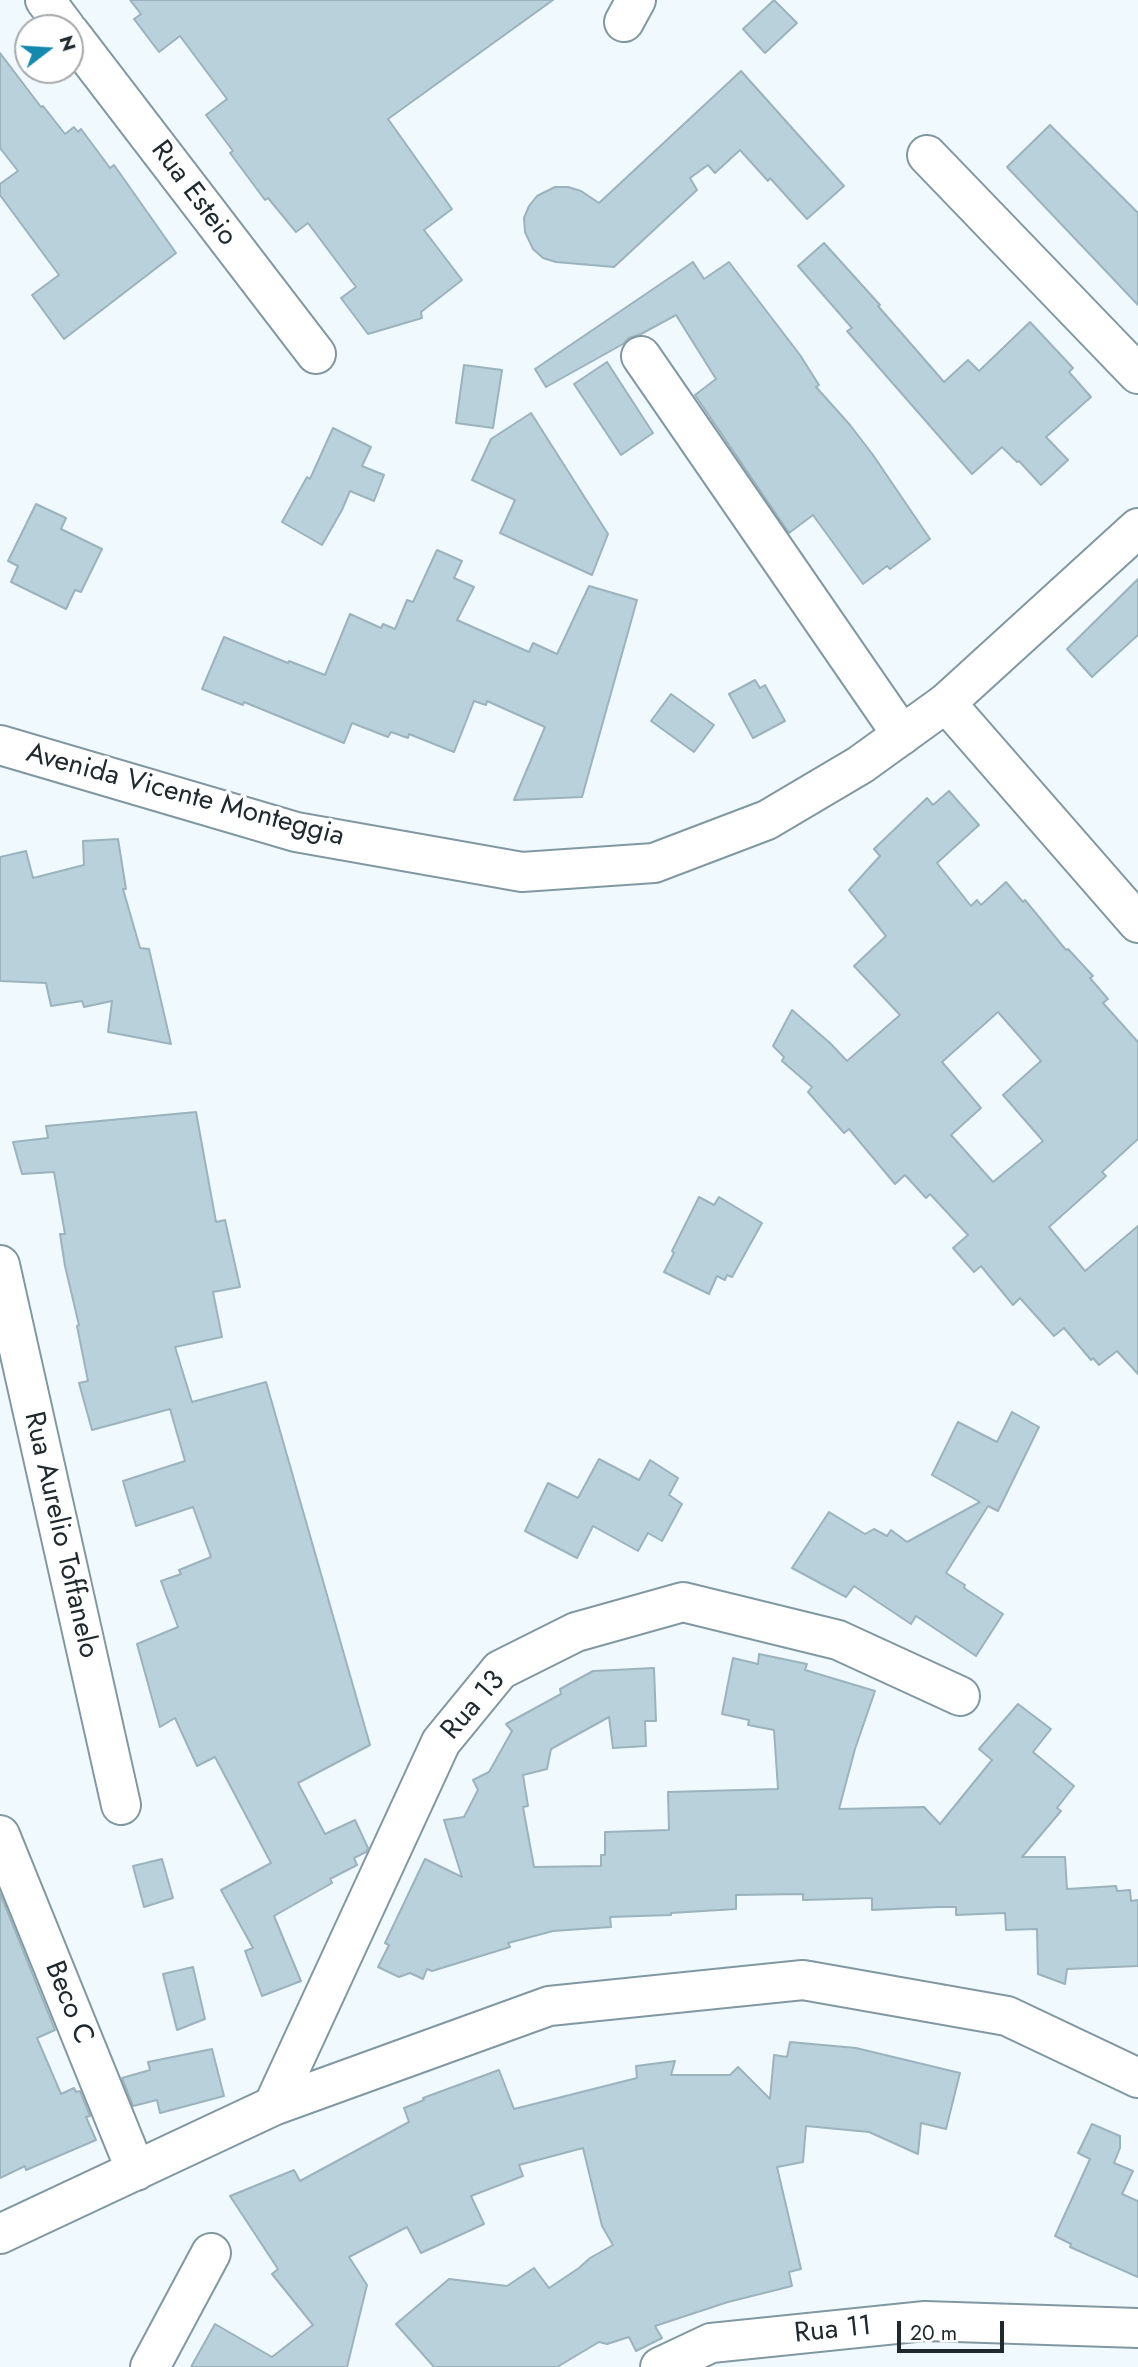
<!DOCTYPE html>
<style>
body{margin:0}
#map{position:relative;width:1138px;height:2367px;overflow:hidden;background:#f0fafe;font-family:Jost,sans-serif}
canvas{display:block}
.north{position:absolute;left:14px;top:14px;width:70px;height:70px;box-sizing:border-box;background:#fff;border:2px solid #a6a9ab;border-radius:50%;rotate:73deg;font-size:19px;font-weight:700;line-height:28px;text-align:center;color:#20292d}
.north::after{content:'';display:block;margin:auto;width:24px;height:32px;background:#1389ad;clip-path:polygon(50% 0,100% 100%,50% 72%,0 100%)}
.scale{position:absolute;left:897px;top:2321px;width:107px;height:32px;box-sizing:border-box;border:4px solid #20292d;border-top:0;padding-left:9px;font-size:21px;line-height:24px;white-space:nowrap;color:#20292d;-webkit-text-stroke:5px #fff;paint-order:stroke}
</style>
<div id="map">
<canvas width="1138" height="2367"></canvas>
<div class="north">N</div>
<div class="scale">20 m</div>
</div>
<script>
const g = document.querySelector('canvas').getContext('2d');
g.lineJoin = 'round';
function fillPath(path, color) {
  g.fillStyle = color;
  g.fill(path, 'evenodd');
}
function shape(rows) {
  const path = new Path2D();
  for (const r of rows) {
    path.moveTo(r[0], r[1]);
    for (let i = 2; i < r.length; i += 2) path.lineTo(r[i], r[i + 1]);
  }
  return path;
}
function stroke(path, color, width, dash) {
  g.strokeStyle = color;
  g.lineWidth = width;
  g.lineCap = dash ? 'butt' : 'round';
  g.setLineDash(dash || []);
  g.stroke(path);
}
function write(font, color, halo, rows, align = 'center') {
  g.font = font + ' Jost,sans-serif';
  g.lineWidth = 7;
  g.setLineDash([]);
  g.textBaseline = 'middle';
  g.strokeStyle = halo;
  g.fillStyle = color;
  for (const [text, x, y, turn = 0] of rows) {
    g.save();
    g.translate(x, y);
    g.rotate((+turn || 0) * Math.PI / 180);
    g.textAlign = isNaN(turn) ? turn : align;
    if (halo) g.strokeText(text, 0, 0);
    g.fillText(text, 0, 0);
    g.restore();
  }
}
const building = shape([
 [130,0,553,0,388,119,452,209,424,230,462,280,421,312,422,318,368,334,341,298,356,287,308,223,296,232,268,198,265,200,230,153,233,151,206,115,227,99,180,36,159,52,134,19,141,14,130,0],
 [774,0,797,23,765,53,743,29,774,0],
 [0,53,41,107,43,106,65,134,74,127,78,132,81,129,110,168,114,165,176,253,64,339,32,295,59,275,0,195,0,184,18,171,0,148,0,53],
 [741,71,844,186,807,219,770,178,768,181,740,150,715,173,708,165,690,178,697,190,614,267,556,262,543,258,533,249,525,232,524,218,529,206,537,196,555,187,568,187,581,191,599,203,741,71],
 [1050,125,1138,213,1138,305,1007,167,1050,125],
 [824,243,880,305,878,306,944,382,968,360,979,371,1030,322,1073,368,1069,372,1091,397,1046,437,1068,460,1041,485,1019,461,1017,462,1002,447,972,474,847,331,852,328,798,266,824,243],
 [693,262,704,279,729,262,800,355,819,385,816,387,850,425,873,455,930,539,890,569,887,566,863,584,813,515,789,533,695,395,716,379,676,315,641,334,629,338,623,344,546,387,535,369,693,262],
 [607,362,653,433,621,455,574,384,607,362],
 [464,365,502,370,493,428,456,423,464,365],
 [531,413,608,534,592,575,500,533,515,500,472,480,491,439,531,413],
 [333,428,371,447,362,466,384,475,374,501,350,491,342,510,322,545,282,522,307,477,310,479,333,428],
 [36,504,66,518,61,529,102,549,81,592,75,590,66,609,11,582,18,566,8,561,36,504],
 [437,550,462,561,454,578,474,587,457,620,529,652,533,643,557,654,589,586,637,600,582,797,514,800,545,727,487,701,486,705,474,701,454,752,409,734,408,738,391,732,388,737,352,723,344,743,244,702,243,705,202,689,224,637,288,663,289,661,325,675,350,614,381,628,383,624,395,629,407,600,413,602,437,550],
 [1138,579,1138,635,1092,677,1067,649,1138,579],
 [755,680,760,688,765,685,785,721,753,738,729,694,755,680],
 [671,694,714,725,694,752,651,721,671,694],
 [949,791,979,825,937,863,971,906,977,900,981,905,1006,882,1023,902,1025,900,1066,950,1068,949,1093,976,1090,978,1108,999,1103,1003,1138,1042,1138,1139,1102,1172,1106,1176,1049,1227,1085,1271,1138,1226,1138,1374,1117,1351,1099,1365,1093,1358,1091,1360,1064,1328,1054,1336,1020,1298,1013,1305,981,1266,974,1272,953,1248,968,1235,930,1194,926,1198,905,1175,895,1184,849,1129,844,1133,808,1092,812,1087,782,1061,784,1057,773,1046,792,1010,830,1043,847,1061,900,1015,854,966,886,936,849,890,880,856,874,849,927,798,933,805,949,791],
 [998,1012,1041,1061,1003,1095,1043,1141,993,1182,951,1135,981,1108,942,1062,998,1012],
 [118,839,126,889,123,889,140,948,149,949,171,1044,108,1032,112,1001,84,1007,82,1001,51,1006,46,983,0,981,0,857,26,851,33,878,84,865,83,841,118,839],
 [196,1112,216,1222,225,1220,240,1287,213,1292,222,1337,175,1347,192,1402,266,1382,370,1745,298,1783,325,1834,355,1820,368,1848,366,1852,354,1858,357,1865,330,1879,332,1883,274,1916,301,1981,262,1996,245,1951,253,1948,221,1890,271,1863,215,1757,197,1766,175,1718,160,1727,137,1644,178,1627,161,1581,181,1574,179,1570,211,1557,193,1507,136,1526,123,1481,185,1461,170,1409,92,1430,79,1383,88,1381,77,1326,79,1325,65,1266,60,1234,65,1234,54,1172,22,1174,13,1142,48,1138,46,1126,196,1112],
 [699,1197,714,1205,719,1197,762,1223,732,1277,727,1275,725,1280,717,1276,709,1294,664,1272,674,1253,672,1251,699,1197],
 [1012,1412,1039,1427,998,1511,988,1506,946,1573,965,1585,964,1588,1003,1614,976,1656,916,1616,911,1624,854,1586,846,1597,792,1568,829,1512,865,1534,874,1529,887,1536,891,1530,907,1542,980,1502,932,1475,958,1422,997,1442,1012,1412],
 [599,1459,639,1480,650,1460,678,1478,669,1495,682,1504,662,1541,648,1533,638,1551,593,1526,577,1558,525,1531,548,1483,578,1498,599,1459],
 [759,1654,807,1664,805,1670,875,1691,855,1749,839,1809,924,1807,940,1824,992,1760,979,1749,1018,1704,1051,1729,1033,1752,1074,1786,1057,1808,1061,1811,1022,1857,1065,1857,1067,1889,1116,1886,1117,1891,1130,1890,1131,1901,1138,1900,1138,1966,1067,1969,1065,1984,1038,1974,1037,1929,1006,1930,1005,1913,956,1915,956,1907,939,1907,872,1910,872,1898,803,1900,803,1894,736,1895,736,1909,671,1913,671,1915,610,1917,611,1927,553,1931,508,1943,510,1947,432,1971,427,1969,423,1979,410,1973,399,1977,378,1967,389,1945,385,1943,425,1859,462,1877,444,1820,464,1817,478,1790,473,1780,489,1772,512,1731,506,1724,561,1694,560,1689,593,1671,654,1668,656,1721,645,1721,646,1746,613,1748,609,1717,551,1749,547,1769,523,1775,528,1806,523,1807,534,1867,601,1866,601,1855,605,1855,605,1832,669,1830,668,1792,778,1789,774,1730,748,1725,749,1720,722,1714,733,1658,758,1664,759,1654],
 [162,1859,173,1898,144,1907,133,1866,162,1859],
 [0,1893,55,2030,37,2038,61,2094,74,2088,76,2092,80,2091,90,2116,86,2117,96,2140,26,2170,25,2166,0,2178,0,1893],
 [193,1967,205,2019,177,2030,163,1974,193,1967],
 [790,2042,856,2048,960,2073,946,2129,921,2123,918,2154,869,2132,806,2126,803,2162,777,2167,801,2269,789,2272,792,2286,728,2302,655,2326,662,2338,636,2351,629,2337,607,2344,599,2342,557,2367,434,2367,396,2324,449,2279,507,2286,534,2268,549,2288,579,2268,590,2258,613,2245,602,2226,583,2148,519,2165,523,2176,471,2196,484,2224,421,2253,407,2227,349,2257,367,2285,347,2367,191,2367,215,2324,272,2357,313,2325,272,2274,278,2269,230,2196,294,2170,300,2181,409,2122,404,2108,424,2100,423,2098,499,2070,514,2109,637,2078,636,2066,675,2061,671,2075,730,2075,738,2067,770,2099,774,2055,787,2057,790,2042],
 [212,2049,224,2096,160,2113,157,2100,133,2106,122,2078,150,2070,148,2062,212,2049],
 [1092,2124,1120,2136,1120,2148,1114,2163,1133,2171,1122,2194,1138,2201,1138,2277,1070,2247,1071,2244,1055,2236,1090,2159,1078,2153,1092,2124]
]);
fillPath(building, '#b8d1db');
stroke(building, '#9bb3bd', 2);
const minor = shape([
 [45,0,66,28],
 [624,22,636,0],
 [70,33,316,354],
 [927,155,1138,374],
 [641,356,902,735],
 [946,703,1138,923],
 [0,1265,121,1805],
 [0,1835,136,2171],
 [273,2106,441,1742,500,1670,576,1632,683,1602,838,1640,960,1696],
 [0,2234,273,2106,549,2006,803,1980,1007,2016,1138,2078],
 [150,2367,211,2253],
 [660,2367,711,2343,925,2321,1138,2328]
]);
const major = shape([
 [0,745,296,832,522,872,654,863,767,820,860,765,946,703,1138,528]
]);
stroke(minor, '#8198a2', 42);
stroke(major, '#8198a2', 42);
stroke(minor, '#fff', 38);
stroke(major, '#fff', 38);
write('28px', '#20292d', '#fff', [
 ["Rua Esteio",193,194,53],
 ["Avenida Vicente Monteggia",185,796,15],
 ["Rua Aurelio Toffanelo",60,1535,77],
 ["Rua 13",474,1706,-49],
 ["Beco C",68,2003,68],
 ["Rua 11",833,2331,-6]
]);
</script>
